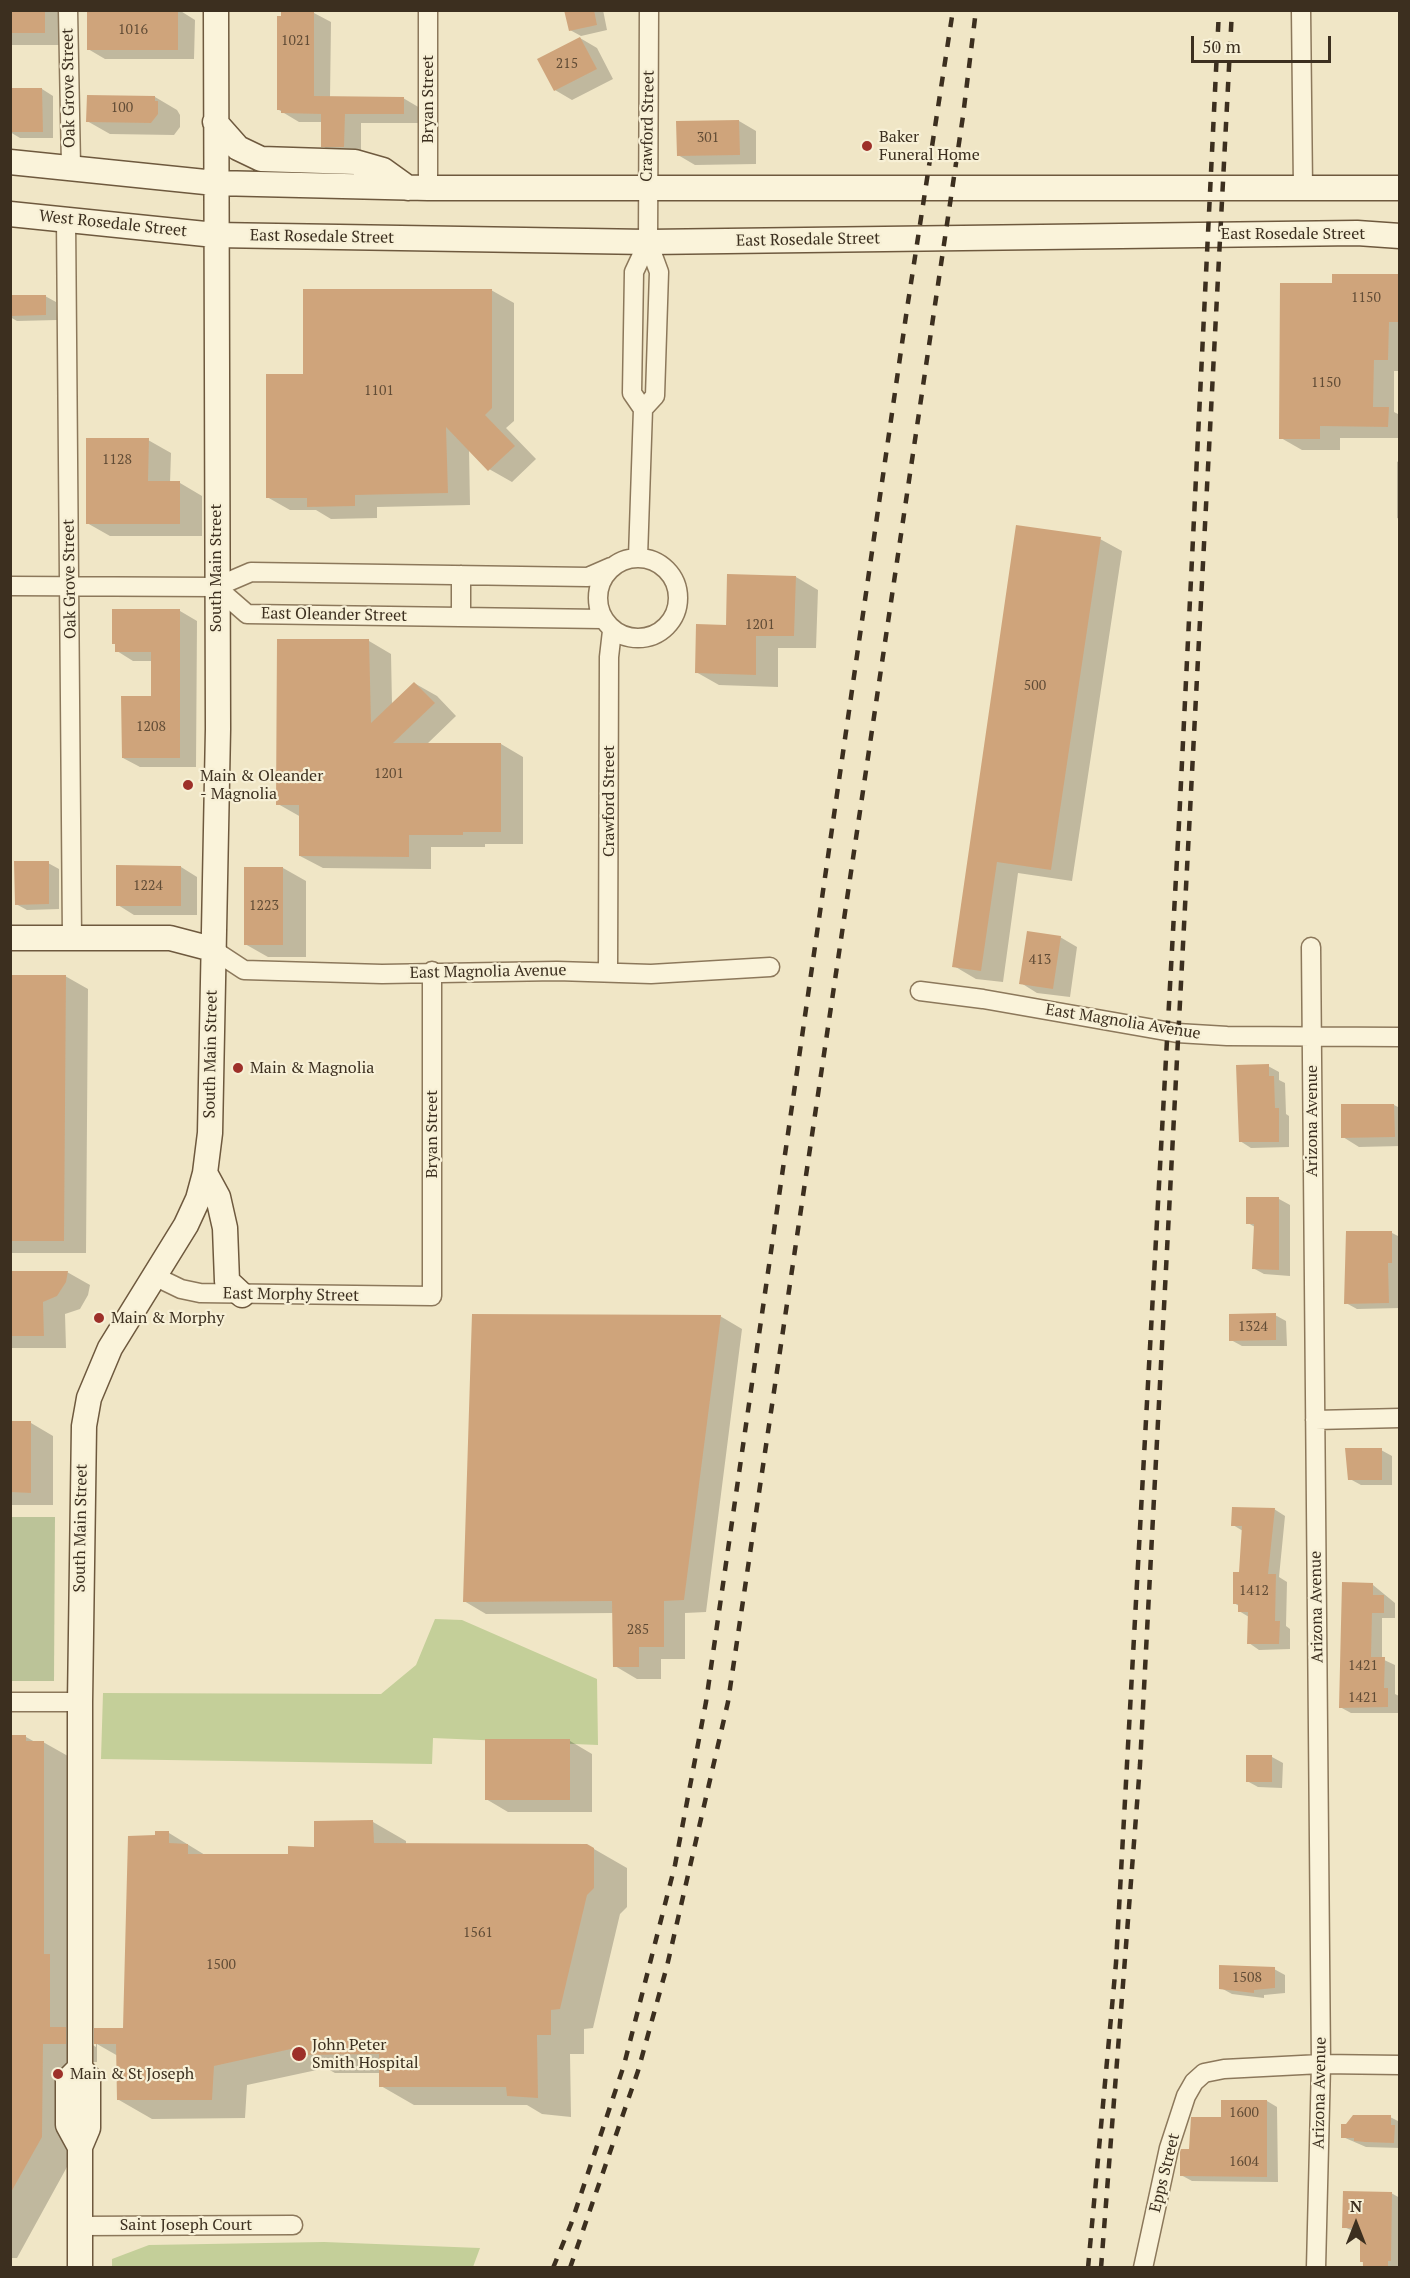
<!DOCTYPE html>
<style>
body{margin:0}
#map{position:relative;width:1410px;height:2278px;overflow:hidden;background:#f0e6c6;font-family:"PT Serif",serif}
canvas{display:block}
.frame{position:absolute;inset:0;border:12px solid #3c2f1f;pointer-events:none}
.north{position:absolute;left:1326px;top:2194px;width:60px;height:60px;-webkit-text-stroke:4px #f7f0d6;paint-order:stroke;rotate:0deg;font-size:16px;font-weight:700;line-height:24px;text-align:center;color:#3c2f1f}
.north::after{content:'';display:block;margin:auto;width:21px;height:27px;background:#3c2f1f;clip-path:polygon(50% 0,100% 100%,50% 72%,0 100%)}
.scale{position:absolute;left:1191px;top:36px;width:140px;height:27px;box-sizing:border-box;border:3px solid #3c2f1f;border-top:0;padding-left:8px;font-size:18px;line-height:21px;white-space:nowrap;color:#3c2f1f;-webkit-text-stroke:4px #f7f0d6;paint-order:stroke}
</style>
<div id="map">
<canvas width="1410" height="2278"></canvas>
<div class="frame"></div>
<div class="north">N</div>
<div class="scale">50 m</div>
</div>
<script>
const g = document.querySelector('canvas').getContext('2d');
g.lineJoin = 'round';
function fillPath(path, color) {
  g.fillStyle = color;
  g.fill(path, 'evenodd');
}
function shape(rows) {
  const path = new Path2D();
  for (const r of rows) {
    if (r.length === 3) {
      path.moveTo(r[0] + r[2], r[1]);
      path.arc(r[0], r[1], r[2], 0, 2 * Math.PI);
      continue;
    }
    path.moveTo(r[0], r[1]);
    for (let i = 2; i < r.length; i += 2) path.lineTo(r[i], r[i + 1]);
  }
  return path;
}
function stroke(path, color, width, dash) {
  g.strokeStyle = color;
  g.lineWidth = width;
  g.lineCap = dash ? 'butt' : 'round';
  g.setLineDash(dash || []);
  g.stroke(path);
}
function write(font, color, halo, rows, align = 'center') {
  g.font = font + ' "PT Serif",serif';
  g.lineWidth = 4.5;
  g.setLineDash([]);
  g.textBaseline = 'middle';
  g.strokeStyle = halo;
  g.fillStyle = color;
  for (const [text, x, y, turn = 0] of rows) {
    g.save();
    g.translate(x, y);
    g.rotate((+turn || 0) * Math.PI / 180);
    g.textAlign = isNaN(turn) ? turn : align;
    if (halo) g.strokeText(text, 0, 0);
    g.fillText(text, 0, 0);
    g.restore();
  }
}
fillPath(shape([
 [435,1619,462,1620,597,1679,598,1745,433,1738,432,1764,101,1759,103,1693,381,1694,416,1665],
 [324,2242,480,2248,473,2267,112,2267,112,2259,149,2245]
]), '#c4cf99');
fillPath(shape([
 [11,1517,55,1517,54,1681,11,1681]
]), '#bbc398');
fillPath(shape([
 [10,10,67,10,67,45,10,45],
 [90,10,179,10,195,20,194,59,105,59,88,49],
 [566,10,603,10,607,30,581,36,570,30],
 [314,13,331,22,330,98,403,98,420,108,420,123,361,123,361,156,339,155,322,146,322,122,299,122,279,110],
 [580,38,597,48,613,79,572,100,555,90,539,60],
 [42,89,53,96,53,138,20,138,10,132,10,90],
 [155,97,177,110,180,115,180,127,174,135,110,134,87,121],
 [739,121,756,131,756,164,695,165,678,155,678,122],
 [1400,276,1400,371,1394,371,1394,412,1400,415,1400,438,1340,438,1340,450,1302,450,1281,438,1333,285],
 [491,290,514,303,514,421,506,428,536,459,512,482,489,469,469,448,470,505,377,507,377,518,331,519,316,510,290,510,267,497,305,375],
 [45,296,56,302,57,320,17,321,10,317,10,297],
 [148,440,171,453,170,483,180,483,202,496,202,536,110,536,87,523],
 [1400,460,1400,519,1397,518,1397,462],
 [1100,539,1122,551,1072,881,1018,873,1003,982,976,979,954,966],
 [796,577,818,590,816,648,778,648,778,687,719,685,696,672,728,627],
 [114,611,180,611,197,621,196,767,140,767,123,758,153,698,153,661,133,661,117,651],
 [369,641,391,654,392,705,414,683,437,696,456,716,427,744,501,744,523,757,523,844,485,844,485,847,431,847,431,869,323,868,300,856,301,817,278,804],
 [48,863,59,869,59,909,27,910,16,904],
 [181,867,197,877,197,915,134,915,118,905],
 [246,868,283,868,306,881,306,957,268,957,245,944],
 [1060,937,1077,947,1070,997,1037,993,1021,983],
 [10,976,65,976,88,989,86,1253,10,1253],
 [1268,1066,1279,1072,1279,1080,1285,1083,1286,1114,1289,1116,1289,1147,1251,1148,1240,1141],
 [1394,1105,1400,1108,1400,1146,1359,1147,1343,1137],
 [1279,1199,1290,1205,1290,1276,1264,1274,1253,1268,1255,1227,1248,1223],
 [1392,1233,1400,1237,1400,1308,1357,1309,1346,1303],
 [10,1272,67,1272,90,1285,88,1295,80,1309,65,1314,66,1348,10,1348],
 [1275,1315,1286,1321,1287,1346,1242,1346,1231,1340],
 [720,1316,742,1329,706,1612,685,1613,685,1659,661,1659,661,1679,637,1679,615,1666,614,1613,486,1614,464,1601],
 [10,1423,31,1423,53,1436,53,1505,10,1505],
 [1347,1450,1381,1450,1392,1456,1392,1485,1361,1485,1350,1479],
 [1274,1509,1285,1516,1279,1577,1287,1582,1286,1626,1290,1629,1290,1649,1259,1650,1249,1643,1249,1617,1239,1611,1239,1606,1234,1603,1241,1573,1243,1531,1233,1525],
 [1373,1585,1395,1603,1395,1618,1382,1618,1382,1659,1395,1665,1395,1694,1399,1696,1399,1713,1351,1713,1340,1707],
 [10,1737,26,1737,35,1742,43,1742,75,1760,81,2038,96,2047,96,2029,125,2029,156,1837,169,1833,205,1855,289,1855,316,1848,373,1822,406,1841,406,1845,587,1845,627,1868,627,1907,620,1914,593,2028,584,2029,584,2054,570,2054,571,2117,542,2114,527,2105,414,2105,381,2086,381,2073,335,2073,326,2068,247,2085,245,2118,152,2119,119,2100,118,2056,97,2044,97,2062,74,2062,73,2156,17,2258,10,2258],
 [570,1741,592,1754,592,1812,508,1812,486,1799],
 [1272,1757,1283,1763,1282,1788,1258,1787,1247,1781],
 [1274,1969,1285,1975,1285,1993,1264,1995,1264,1998,1232,1994,1221,1988],
 [1267,2101,1277,2107,1278,2182,1192,2181,1181,2175,1191,2150,1223,2118],
 [1390,2117,1400,2122,1400,2148,1366,2147,1343,2137],
 [1391,2193,1400,2198,1400,2268,1363,2268,1362,2235,1344,2227]
]), '#0003');
fillPath(shape([
 [10,10,45,10,45,33,10,33],
 [87,10,178,10,178,50,87,50],
 [564,10,594,10,597,25,569,31],
 [281,11,314,11,314,96,404,97,404,114,345,114,344,147,321,147,321,114,281,113,281,110,277,110,277,16,281,16],
 [580,37,597,69,554,91,537,59],
 [10,88,42,88,43,132,10,132],
 [87,95,155,96,155,101,158,101,158,114,151,123,86,122],
 [739,120,740,155,677,156,676,121],
 [1332,274,1400,274,1400,322,1389,322,1388,360,1374,360,1373,407,1389,407,1388,427,1320,426,1320,439,1279,439,1280,283,1332,283],
 [303,289,492,289,492,408,485,415,515,446,488,471,446,427,448,493,355,495,355,506,307,507,307,498,266,498,266,374,303,374],
 [10,295,46,295,46,315,10,316],
 [86,438,149,438,148,481,180,481,180,524,86,524],
 [1016,525,1101,537,1051,870,997,862,981,971,952,967],
 [727,574,796,576,794,636,756,636,756,675,695,673,696,624,726,625],
 [112,609,180,609,180,758,122,758,121,696,151,696,151,652,115,652,115,644,112,644],
 [277,639,369,639,371,723,414,682,435,703,393,743,501,743,501,832,463,832,463,835,409,835,409,857,299,856,299,805,276,805],
 [14,861,49,861,49,904,15,905],
 [116,865,181,866,181,906,116,906],
 [244,867,283,867,283,945,244,945],
 [1027,931,1061,936,1053,989,1019,984],
 [10,975,66,975,64,1241,10,1241],
 [1269,1064,1269,1076,1274,1076,1275,1108,1279,1108,1279,1142,1239,1142,1236,1065],
 [1341,1104,1394,1104,1395,1137,1341,1138],
 [1246,1197,1279,1197,1279,1270,1252,1269,1254,1224,1246,1224],
 [1346,1231,1392,1231,1392,1263,1388,1263,1389,1303,1344,1304],
 [10,1271,68,1271,66,1282,57,1296,43,1302,44,1336,10,1336],
 [1276,1313,1276,1340,1229,1341,1229,1314],
 [472,1314,721,1315,684,1600,664,1601,664,1647,639,1647,639,1667,613,1667,612,1601,463,1602],
 [10,1421,31,1421,31,1493,10,1492],
 [1345,1448,1382,1448,1382,1480,1348,1480],
 [1232,1507,1275,1508,1268,1574,1276,1574,1275,1621,1280,1621,1279,1644,1247,1644,1248,1612,1238,1612,1238,1604,1233,1604,1233,1572,1239,1572,1242,1526,1231,1526],
 [1342,1582,1373,1583,1373,1595,1384,1595,1384,1613,1372,1613,1371,1657,1385,1657,1384,1688,1388,1688,1388,1707,1339,1708],
 [10,1735,26,1735,26,1741,44,1741,44,1954,50,1954,50,2027,66,2027,66,2044,43,2044,42,2137,10,2194],
 [485,1739,570,1739,570,1800,485,1800],
 [1246,1755,1272,1755,1272,1782,1246,1782],
 [373,1820,374,1843,587,1844,594,1848,594,1888,587,1895,560,2009,551,2010,551,2035,537,2035,538,2098,507,2096,506,2087,379,2087,379,2054,301,2055,300,2047,214,2066,212,2100,117,2100,116,2044,94,2044,94,2028,123,2028,128,1836,155,1835,155,1831,169,1831,169,1843,188,1844,188,1854,288,1854,288,1846,314,1847,314,1821],
 [1219,1965,1275,1967,1275,1988,1254,1990,1254,1993,1219,1989],
 [1221,2100,1267,2100,1267,2177,1180,2176,1180,2152,1181,2149,1189,2149,1191,2117,1221,2117],
 [1353,2115,1391,2115,1391,2125,1395,2125,1394,2143,1365,2142,1354,2141,1354,2138,1341,2138,1341,2124,1346,2124],
 [1343,2191,1392,2192,1391,2261,1388,2261,1388,2268,1363,2268,1363,2262,1360,2262,1360,2228,1342,2228]
]), '#cfa47b');
const street = shape([
 [68,10,71,166],
 [1301,10,1303,188],
 [428,188,428,10],
 [66,219,72,938],
 [643,409,655,396,659,272,648,242,649,10],
 [638,557,643,409,632,393,634,272,648,242],
 [638,598,40],
 [461,575,461,617],
 [10,586,216,587,251,572,588,577,611,567],
 [216,587,247,614,602,619],
 [1311,947,1321,2064,1316,2268],
 [212,949,244,970,382,974,557,971,651,974,770,967],
 [608,972,609,657,612,631],
 [920,991,983,999,1177,1033,1227,1036,1400,1037],
 [154,1276,181,1289,200,1293,432,1296,432,971],
 [1315,1420,1400,1418],
 [10,1702,80,1702],
 [80,2226,293,2225],
 [1143,2268,1169,2148,1186,2096,1194,2082,1204,2073,1224,2069,1321,2064,1400,2065]
]);
const secondary = shape([
 [215,122,238,148,261,159,355,162,383,170,408,188],
 [10,162,215,183,428,188,1400,188],
 [10,214,215,235,648,242,1357,233,1400,236],
 [10,938,170,938,212,949],
 [205,1173,218,1197,225,1228,227,1281,242,1295],
 [80,2068,68,2080,68,2125,80,2147],
 [80,2268,80,2147,88,2128,88,2077,80,2068,80,1702,84,1426,89,1398,110,1348,186,1225,198,1199,205,1173,210,1133,218,729,216,10]
]);
stroke(street, '#8c785b', 21);
stroke(secondary, '#6e593e', 27);
stroke(street, '#faf3da', 18);
stroke(secondary, '#faf3da', 24);
stroke(shape([
 [553,2268,571,2224,624,2065,675,1865,706,1702,907,309,953,10],
 [570,2268,638,2071,667,1966,728,1702,963,116,976,10],
 [1088,2268,1116,1963,1179,823,1219,10],
 [1101,2268,1140,1765,1232,10]
]), '#3c2f1f', 4.5, [10, 10]);
for (const [x, y, r, color] of [
 [867,146,6,"#9d3029"],
 [188,785,6,"#9d3029"],
 [238,1068,6,"#9d3029"],
 [99,1318,6,"#9d3029"],
 [299,2054,8,"#9d3029"],
 [58,2074,6,"#9d3029"]
]) {
  const dot = new Path2D();
  dot.arc(x, y, r, 0, 2 * Math.PI);
  g.fillStyle = color;
  g.fill(dot);
  stroke(dot, '#f7f0d6', 2);
}
write('14px', '#614c36', null, [
 ["1016",133,30],
 ["1021",296,41],
 ["215",567,64],
 ["100",122,108],
 ["301",708,138],
 ["1150",1366,298],
 ["1150",1326,383],
 ["1101",379,391],
 ["1128",117,460],
 ["1201",760,625],
 ["500",1035,686],
 ["1208",151,727],
 ["1201",389,774],
 ["1224",148,886],
 ["1223",264,906],
 ["413",1040,960],
 ["1324",1253,1327],
 ["1412",1254,1591],
 ["285",638,1630],
 ["1421",1363,1666],
 ["1421",1363,1698],
 ["1561",478,1933],
 ["1500",221,1965],
 ["1508",1247,1978],
 ["1600",1244,2113],
 ["1604",1244,2162]
]);
write('16px', '#3c2f1f', '#f7f0d6', [
 ["Oak Grove Street",69,88,-91],
 ["Bryan Street",428,99,-90],
 ["Crawford Street",648,126,-89],
 ["West Rosedale Street",113,224,6],
 ["East Rosedale Street",1293,234],
 ["East Rosedale Street",322,237,1],
 ["East Rosedale Street",808,240,-1],
 ["South Main Street",216,568,-90],
 ["Oak Grove Street",70,579,-91],
 ["East Oleander Street",334,615,1],
 ["Crawford Street",609,801,-90],
 ["East Magnolia Avenue",488,972,-1],
 ["East Magnolia Avenue",1123,1022,9],
 ["South Main Street",211,1054,-89],
 ["Arizona Avenue",1312,1121,-90],
 ["Bryan Street",432,1134,-90],
 ["East Morphy Street",291,1295,1],
 ["South Main Street",81,1528,-89],
 ["Arizona Avenue",1317,1607,-91],
 ["Arizona Avenue",1320,2093,-89],
 ["Epps Street",1165,2173,-76],
 ["Saint Joseph Court",186,2225]
]);
write('16px', '#3c2f1f', '#f7f0d6', [
 ["Baker",879,137],
 ["Funeral Home",879,155],
 ["Main & Oleander",200,776],
 ["- Magnolia",200,794],
 ["Main & Magnolia",250,1068],
 ["Main & Morphy",111,1318],
 ["John Peter",312,2045],
 ["Smith Hospital",312,2063],
 ["Main & St Joseph",70,2074]
], 'left');
</script>
